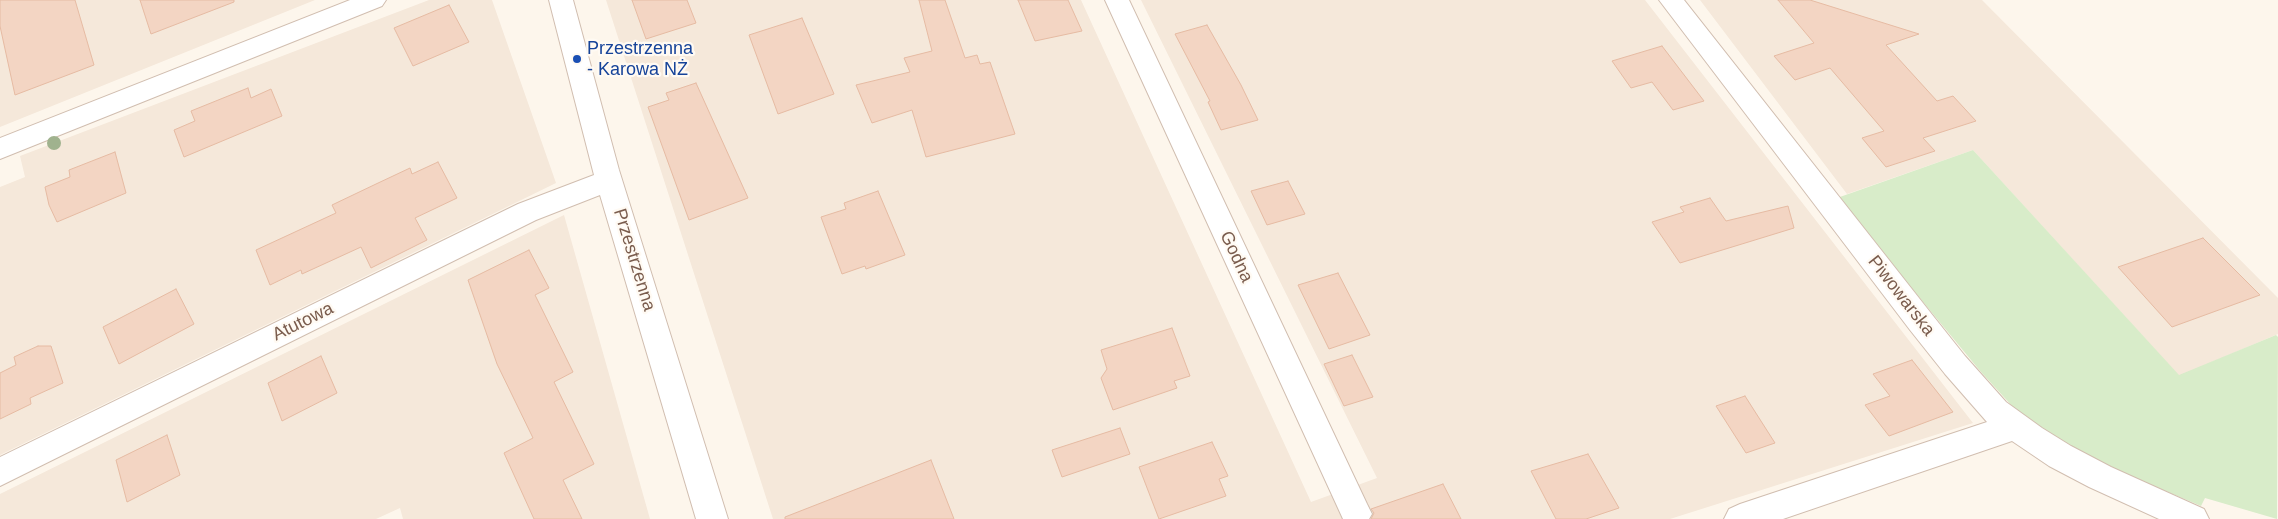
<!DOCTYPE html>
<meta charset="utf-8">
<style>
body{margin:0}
canvas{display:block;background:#fdf6ec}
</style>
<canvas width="2278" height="519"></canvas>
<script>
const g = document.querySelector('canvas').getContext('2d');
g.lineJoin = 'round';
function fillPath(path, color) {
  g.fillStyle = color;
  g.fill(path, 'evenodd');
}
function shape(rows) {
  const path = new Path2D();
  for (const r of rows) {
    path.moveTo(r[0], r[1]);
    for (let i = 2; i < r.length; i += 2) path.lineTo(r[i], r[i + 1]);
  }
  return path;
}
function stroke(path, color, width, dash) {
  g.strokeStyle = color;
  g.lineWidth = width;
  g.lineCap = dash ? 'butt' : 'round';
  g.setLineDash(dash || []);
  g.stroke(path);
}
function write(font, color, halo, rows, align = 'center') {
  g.font = font + ' Helvetica,sans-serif';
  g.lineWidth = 4.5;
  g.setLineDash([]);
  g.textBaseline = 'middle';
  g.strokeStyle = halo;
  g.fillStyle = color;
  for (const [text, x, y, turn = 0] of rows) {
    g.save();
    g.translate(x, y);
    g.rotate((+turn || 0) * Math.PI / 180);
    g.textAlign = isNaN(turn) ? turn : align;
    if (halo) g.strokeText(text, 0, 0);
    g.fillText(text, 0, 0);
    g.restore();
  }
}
fillPath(shape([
 [0,0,315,0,0,127],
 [429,0,492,0,556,183,0,455,0,187,25,177,20,156],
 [606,0,1081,0,1311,502,1377,478,1141,0,1645,0,1973,423,1670,519,773,519],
 [1700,0,1982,0,2278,298,2278,334,2179,376,1973,150,1847,194],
 [564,215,650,519,403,519,400,508,376,519,0,519,0,494]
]), '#f5e8da');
fillPath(shape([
 [1973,150,2179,375,2276,335,2278,337,2277,519,2205,498,2201,506,2102,464,2056,438,2013,407,1981,372,1837,198]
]), '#d8ecc9');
const building = shape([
 [0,0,75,0,94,65,15,95,0,26,0,0],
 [140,0,234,0,234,2,151,34,140,0],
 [632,0,687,0,696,23,646,39,632,0],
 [919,0,945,0,965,58,977,55,980,64,990,62,1015,134,926,157,912,110,872,123,856,85,910,72,904,58,932,51,919,0],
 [1018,0,1068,0,1082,31,1035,41,1018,0],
 [1778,0,1810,0,1919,34,1886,45,1937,101,1953,96,1976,121,1923,138,1935,151,1886,167,1862,138,1884,131,1830,68,1795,80,1774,56,1814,43,1778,0],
 [449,5,469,42,413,66,394,28,449,5],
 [802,18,834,94,778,114,749,35,802,18],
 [1207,25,1241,85,1258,120,1221,130,1208,102,1210,101,1175,34,1207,25],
 [1662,46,1704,101,1673,110,1652,82,1631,88,1612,61,1662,46],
 [696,83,748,198,689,220,648,107,669,100,666,93,696,83],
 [248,88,251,98,271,89,282,116,184,157,174,130,195,121,191,111,248,88],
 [115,152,126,193,57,222,49,205,45,187,70,177,69,170,115,152],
 [438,162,457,198,415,218,427,240,371,268,361,247,302,274,301,270,270,285,256,250,336,213,332,205,376,184,410,168,412,174,438,162],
 [1288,181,1305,214,1267,225,1251,191,1288,181],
 [878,191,905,255,866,269,865,266,842,274,821,217,846,209,844,203,878,191],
 [1710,198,1726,221,1788,206,1794,228,1680,263,1652,222,1684,212,1680,207,1710,198],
 [2203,238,2260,295,2172,327,2118,267,2203,238],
 [529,250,549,288,535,295,573,372,554,382,594,464,563,480,582,519,534,519,504,453,533,438,497,364,468,280,529,250],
 [1338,273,1370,335,1329,349,1298,285,1338,273],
 [176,289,194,324,119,364,103,327,176,289],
 [1172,328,1190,376,1174,381,1177,388,1113,410,1101,378,1107,369,1101,350,1172,328],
 [38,346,51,346,63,383,30,398,31,404,0,419,0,373,16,365,14,357,38,346],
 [1352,355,1373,397,1344,406,1324,364,1352,355],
 [321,356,337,393,282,421,268,383,321,356],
 [1912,360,1953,412,1889,436,1865,405,1890,396,1873,374,1912,360],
 [1745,396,1775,443,1746,453,1716,406,1745,396],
 [1120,428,1130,454,1062,477,1052,450,1120,428],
 [167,435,180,475,127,502,116,460,167,435],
 [1212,442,1228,476,1219,479,1226,496,1159,519,1139,467,1212,442],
 [1588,454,1619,508,1586,519,1556,519,1531,471,1588,454],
 [931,460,954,519,785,519,785,517,931,460],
 [1443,484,1461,519,1371,519,1374,513,1371,509,1443,484]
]);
fillPath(building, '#f3d5c3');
stroke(building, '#e6bba3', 1);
const minor = shape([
 [350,0,386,0,382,6,0,159,0,138,350,0],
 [549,0,573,0,619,170,728,519,696,519,600,195,536,220,0,486,0,457,518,204,594,175,549,0],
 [1105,0,1129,0,1367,504,1372,514,1369,519,1343,519,1105,0],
 [1659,0,1684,0,1930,312,1965,356,2006,402,2042,428,2071,446,2111,467,2204,509,2209,519,2159,519,2089,487,2049,466,2012,441,1783,519,1724,519,1729,509,1740,504,1987,422,1945,374,1910,330,1659,0]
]);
stroke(minor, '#d1beb0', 2);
fillPath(minor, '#fff');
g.fillStyle = '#a0b28e';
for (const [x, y] of [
 [54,143]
]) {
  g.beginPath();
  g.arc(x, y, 7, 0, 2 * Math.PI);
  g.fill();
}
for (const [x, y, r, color] of [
 [577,59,5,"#1a4fb4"]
]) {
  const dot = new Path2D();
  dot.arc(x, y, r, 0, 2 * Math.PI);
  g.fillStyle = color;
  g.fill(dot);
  stroke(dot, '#fffaf3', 2);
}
write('18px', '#164399', '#fffaf3', [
 ["Przestrzenna",587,49],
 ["- Karowa NŻ",587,70]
], 'left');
write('18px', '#7a5c4d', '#fffaf3', [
 ["Godna",1236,257,65],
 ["Przestrzenna",634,260,73],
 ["Piwowarska",1901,296,52],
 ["Atutowa",303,322,-26]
]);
</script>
